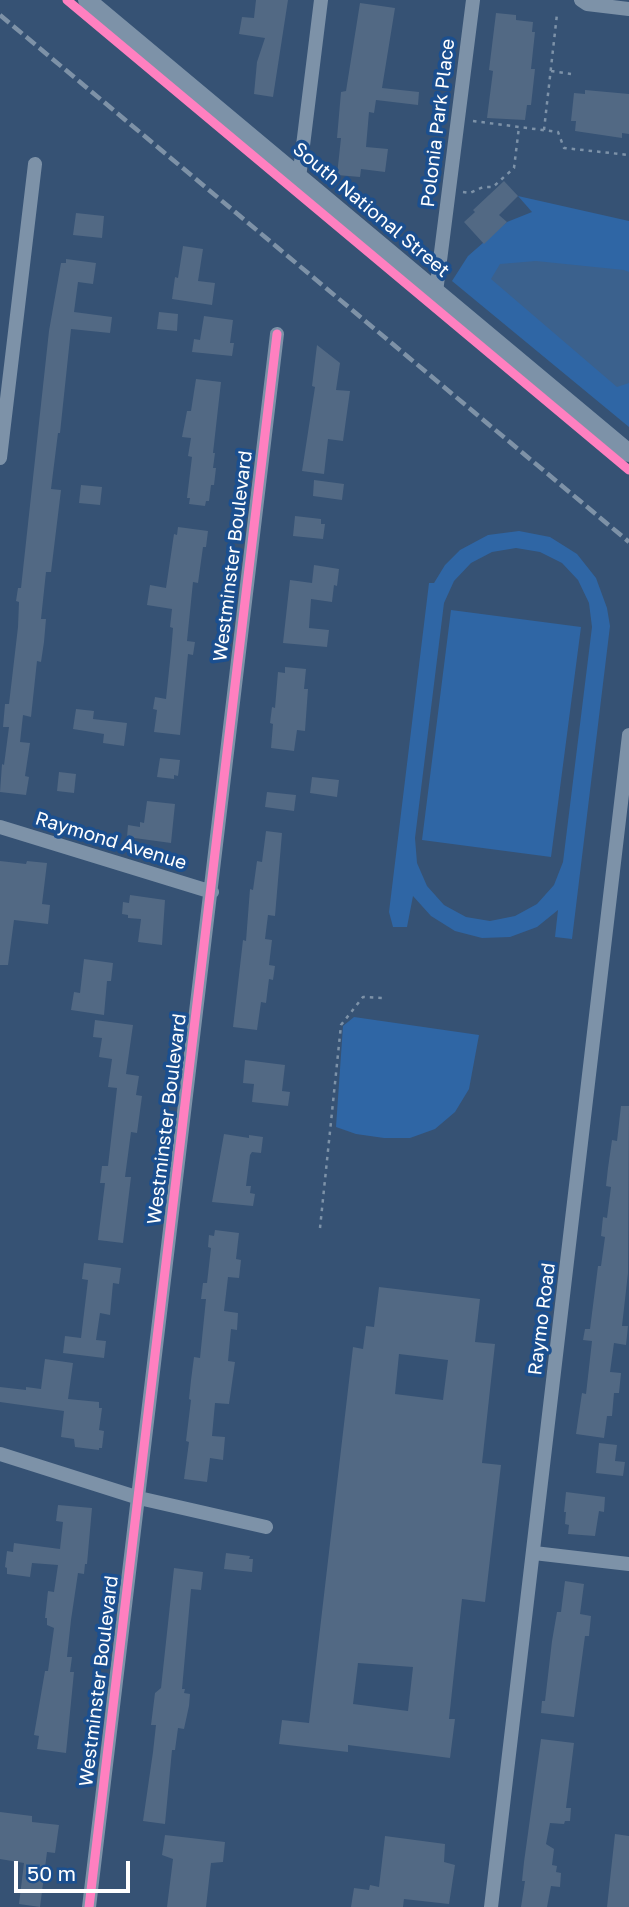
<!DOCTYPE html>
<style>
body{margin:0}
#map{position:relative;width:629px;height:1907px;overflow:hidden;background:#365274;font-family:"Golos Text",sans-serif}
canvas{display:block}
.scale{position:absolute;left:14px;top:1861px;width:116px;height:32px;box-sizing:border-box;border:4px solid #fff;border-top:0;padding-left:9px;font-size:21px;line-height:24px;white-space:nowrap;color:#fff;-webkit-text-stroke:5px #1b4f8f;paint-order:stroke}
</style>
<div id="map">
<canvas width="629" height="1907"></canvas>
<div class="scale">50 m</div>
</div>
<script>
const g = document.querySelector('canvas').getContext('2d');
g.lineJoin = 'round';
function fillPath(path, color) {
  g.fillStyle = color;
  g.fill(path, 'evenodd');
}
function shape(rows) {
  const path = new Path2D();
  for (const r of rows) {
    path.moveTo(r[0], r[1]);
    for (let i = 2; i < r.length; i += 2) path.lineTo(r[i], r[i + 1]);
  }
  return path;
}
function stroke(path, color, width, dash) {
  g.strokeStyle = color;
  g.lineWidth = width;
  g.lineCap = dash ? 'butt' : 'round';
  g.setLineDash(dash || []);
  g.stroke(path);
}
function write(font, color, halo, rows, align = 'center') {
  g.font = font + ' "Golos Text",sans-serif';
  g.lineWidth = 7;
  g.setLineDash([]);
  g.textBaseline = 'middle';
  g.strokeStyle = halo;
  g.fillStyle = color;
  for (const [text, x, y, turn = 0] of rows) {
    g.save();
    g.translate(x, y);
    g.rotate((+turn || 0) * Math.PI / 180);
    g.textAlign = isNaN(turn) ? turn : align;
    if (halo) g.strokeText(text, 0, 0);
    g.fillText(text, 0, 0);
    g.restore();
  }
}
fillPath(shape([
 [518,196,629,221,629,427,452,281,468,256,507,222,532,212],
 [519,531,550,537,577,554,596,578,607,608,610,626,572,939,555,937,558,910,537,927,510,937,482,938,455,931,431,916,413,896,407,927,393,927,389,912,429,583,434,583,445,565,460,550,488,535],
 [516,548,540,552,562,563,578,580,589,603,592,627,563,862,554,885,537,904,515,916,490,921,466,917,444,905,427,886,417,863,415,838,444,603,454,581,471,563,492,552],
 [451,610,581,627,551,857,422,840],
 [354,1017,479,1035,469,1089,455,1112,435,1129,410,1138,384,1138,356,1134,336,1127,343,1026]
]), '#2f66a5');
fillPath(shape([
 [536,261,624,270,629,272,629,383,617,387,491,279,500,264]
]), '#3b618d');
fillPath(shape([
 [256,0,288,0,273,97,254,94,257,62,265,38,239,34,242,17,254,18],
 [360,3,395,8,382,88,419,92,418,105,376,100,374,113,369,112,366,147,388,149,385,172,361,169,360,177,337,175,341,138,337,138,341,92,346,91],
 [496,13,516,15,516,20,533,22,532,32,535,32,531,69,535,69,531,105,527,105,525,120,487,118,493,71,489,70],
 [585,90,629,94,629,134,622,133,622,138,575,131,576,121,571,121,574,93,585,94],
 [504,181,518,196,499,215,507,222,484,244,464,222,475,212,473,210],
 [76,213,104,216,102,238,73,235],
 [183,246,203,249,198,281,215,283,212,305,172,299,175,277,178,278],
 [66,259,96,263,93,284,78,282,74,312,112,317,110,333,71,329,60,433,58,433,51,489,61,490,51,572,46,572,41,619,46,619,44,642,41,662,37,661,31,717,23,715,20,742,30,743,25,776,29,777,26,795,0,792,2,764,4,765,9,727,3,727,5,704,9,704,18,627,19,602,16,601,18,588,21,588,49,331,61,263,66,263],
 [159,312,178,314,177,331,157,329],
 [204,316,233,320,230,343,234,343,232,356,192,352,194,339,200,340],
 [317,345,340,363,336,390,350,391,343,441,328,439,324,474,302,471,315,387,312,386],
 [196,379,221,382,213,453,215,453,213,468,216,468,214,485,211,485,209,501,206,501,205,506,189,504,190,498,187,498,192,457,188,456,191,438,182,437,187,411,191,411],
 [314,480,344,484,342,500,313,496],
 [81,485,102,487,100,505,79,503],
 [295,516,321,519,321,524,325,524,323,539,293,536],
 [178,527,208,531,206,547,203,547,198,583,193,582,187,641,195,642,193,655,188,654,180,735,154,732,157,710,153,709,155,697,166,699,171,652,173,628,170,627,172,609,147,605,150,585,166,588,174,534,177,535],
 [314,565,339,569,337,586,334,585,332,602,311,599,309,628,329,630,327,647,283,643,290,580,312,583],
 [285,667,306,669,304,689,308,689,305,731,297,730,294,751,271,748,273,724,270,723,272,707,275,708,278,672,285,673],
 [76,709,94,711,93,719,127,723,124,746,103,743,104,734,73,729],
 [160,758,180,760,178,776,174,775,174,779,157,777],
 [59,772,76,774,74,793,57,791],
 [312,777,339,780,337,797,310,793],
 [267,792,296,795,294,811,265,807],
 [147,801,175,804,171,843,127,837,128,825,140,827,140,822,144,823],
 [266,831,282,833,275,916,268,915,265,939,272,940,269,965,275,966,273,980,269,979,266,1003,261,1002,257,1030,233,1027,243,940,246,941,250,889,253,890,257,861,262,862],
 [0,861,26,864,27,861,47,863,42,904,50,905,48,924,14,920,8,965,0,965],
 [130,895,165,900,162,945,138,942,141,919,128,918,128,915,122,914,123,902,129,903],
 [84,959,113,963,111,981,107,981,104,1015,71,1010,74,992,80,993],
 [95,1020,133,1025,126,1074,139,1076,136,1095,142,1096,137,1133,131,1132,125,1177,131,1177,123,1243,98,1240,105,1183,100,1183,102,1166,108,1166,117,1088,108,1087,112,1059,99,1057,102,1038,93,1037],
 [245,1060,285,1065,282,1091,290,1092,288,1106,252,1102,254,1084,243,1083],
 [621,1106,629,1106,628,1273,622,1326,628,1326,626,1345,614,1343,610,1372,621,1373,619,1393,614,1393,612,1416,607,1416,604,1438,576,1434,582,1393,586,1394,592,1341,583,1340,585,1329,590,1329,598,1266,601,1266,605,1237,601,1236,603,1217,607,1218,611,1187,606,1186,608,1168,612,1140,617,1141],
 [224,1134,249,1138,249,1135,263,1137,261,1153,252,1152,250,1155,246,1186,251,1186,250,1193,255,1194,253,1206,212,1202],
 [215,1230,239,1233,236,1259,241,1260,239,1278,228,1277,224,1311,238,1313,237,1330,231,1329,228,1361,235,1362,229,1404,215,1403,212,1436,225,1437,223,1460,210,1458,207,1482,184,1479,189,1442,186,1441,191,1400,189,1399,191,1380,194,1357,200,1358,206,1299,201,1299,203,1283,207,1283,211,1248,208,1247,209,1235,214,1236],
 [84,1263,121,1268,119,1284,113,1283,110,1315,100,1313,96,1340,106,1341,104,1358,63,1353,65,1336,81,1338,88,1280,82,1279],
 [379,1287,480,1299,475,1342,495,1344,482,1463,501,1465,485,1602,462,1599,449,1719,455,1719,450,1758,348,1745,348,1752,279,1744,282,1720,309,1723,353,1347,363,1349,366,1326,374,1327],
 [399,1354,448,1360,443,1400,395,1394],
 [358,1663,413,1667,408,1711,353,1704],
 [45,1359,73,1363,68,1399,99,1402,99,1408,102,1408,99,1430,104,1431,102,1448,99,1448,99,1450,75,1447,74,1439,61,1437,64,1411,0,1402,0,1387,26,1390,26,1387,41,1389],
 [599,1443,617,1445,615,1461,625,1462,623,1476,596,1473],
 [566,1492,605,1497,604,1512,599,1511,595,1536,568,1534,569,1525,565,1524,566,1512,564,1512],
 [58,1505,92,1508,87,1564,85,1564,84,1574,78,1573,71,1620,67,1657,72,1657,70,1672,74,1672,66,1753,37,1749,39,1736,34,1735,45,1671,48,1671,54,1628,47,1625,47,1618,45,1618,48,1591,54,1592,58,1565,32,1563,30,1577,7,1574,7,1568,5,1567,7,1551,13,1552,14,1543,60,1549,63,1522,56,1521],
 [226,1553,250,1556,249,1559,253,1559,252,1572,224,1569],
 [174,1568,203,1572,201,1590,191,1589,182,1689,185,1689,184,1693,190,1694,189,1706,184,1729,178,1728,175,1750,172,1750,165,1824,143,1821,153,1752,156,1725,151,1725,155,1693,161,1688],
 [565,1581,584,1584,580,1614,591,1616,589,1636,585,1636,574,1717,541,1713,542,1701,545,1701,552,1641,557,1612,561,1612],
 [541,1739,574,1743,566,1808,571,1808,570,1821,565,1821,564,1824,550,1823,546,1844,554,1849,552,1865,557,1866,556,1872,561,1873,560,1887,551,1886,547,1907,521,1907,525,1881,522,1881,524,1862],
 [0,1812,32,1816,32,1822,59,1825,55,1853,47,1852,40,1907,19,1904,24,1863,0,1859],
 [615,1834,629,1836,629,1907,607,1907],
 [165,1835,225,1842,223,1862,211,1863,206,1907,167,1907,173,1859,162,1855],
 [385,1836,445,1844,444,1862,455,1865,449,1904,404,1899,403,1907,351,1907,354,1888,369,1890,370,1885,379,1887]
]), '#526984');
stroke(shape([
 [551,71,571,74],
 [473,121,558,132,564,148,629,155],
 [544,130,557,14],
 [463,192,470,193,483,187,493,187,514,168,519,127],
 [320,1228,341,1025,363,997,384,998]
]), '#7d92a8', 2.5, [3.5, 5]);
stroke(shape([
 [581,0,587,4,629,9],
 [299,178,321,0],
 [436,292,473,0],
 [0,458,35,164],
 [0,827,212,892],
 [0,1454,139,1498,266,1527],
 [534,1553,629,1564],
 [89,1907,277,334],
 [491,1907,629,735]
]), '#7d92a8', 14);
stroke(shape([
 [87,0,629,453]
]), '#7d92a8', 18);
stroke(shape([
 [0,15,629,542]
]), '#7e92a7', 4.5, [12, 5]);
stroke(shape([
 [67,0,629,470],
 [89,1907,277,334]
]), '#ff80c0', 9);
write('19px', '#fff', '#1b4f8f', [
 ["Polonia Park Place",438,123,-83],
 ["South National Street",371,210,40],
 ["Westminster Boulevard",233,556,-83],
 ["Raymond Avenue",111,841,17],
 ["Westminster Boulevard",167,1119,-83],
 ["Raymo Road",542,1319,-83],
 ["Westminster Boulevard",99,1681,-83]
]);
</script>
